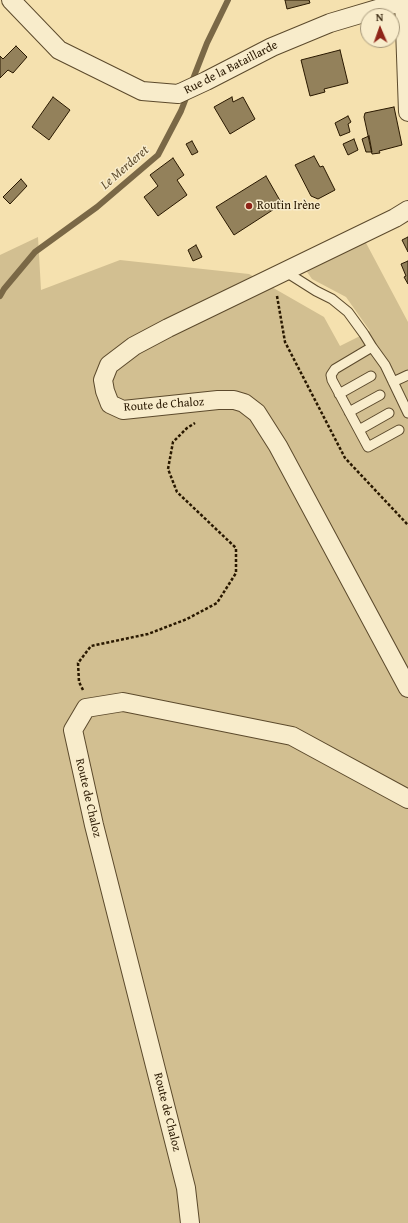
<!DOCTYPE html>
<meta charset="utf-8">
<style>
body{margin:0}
#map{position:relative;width:408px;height:1223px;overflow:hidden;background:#f5e1af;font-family:"Gentium Book Plus",serif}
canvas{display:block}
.north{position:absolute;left:360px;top:8px;width:40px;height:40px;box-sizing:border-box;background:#f8eccb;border:1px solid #a5977a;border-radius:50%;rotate:358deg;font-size:11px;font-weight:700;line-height:16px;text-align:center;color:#291800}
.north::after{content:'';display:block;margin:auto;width:14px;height:18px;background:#8f2418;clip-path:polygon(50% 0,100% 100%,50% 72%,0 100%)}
</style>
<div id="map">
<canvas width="408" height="1223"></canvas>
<div class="north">N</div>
</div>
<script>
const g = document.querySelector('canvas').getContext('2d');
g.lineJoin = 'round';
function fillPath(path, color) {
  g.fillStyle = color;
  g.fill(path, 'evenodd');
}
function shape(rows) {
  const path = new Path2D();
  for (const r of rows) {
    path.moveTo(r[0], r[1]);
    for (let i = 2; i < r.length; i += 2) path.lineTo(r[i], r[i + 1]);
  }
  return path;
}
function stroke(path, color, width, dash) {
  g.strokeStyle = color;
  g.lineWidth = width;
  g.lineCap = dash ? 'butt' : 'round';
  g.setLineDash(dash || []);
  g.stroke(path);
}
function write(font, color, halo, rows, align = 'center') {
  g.font = font + ' "Gentium Book Plus",serif';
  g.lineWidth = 3;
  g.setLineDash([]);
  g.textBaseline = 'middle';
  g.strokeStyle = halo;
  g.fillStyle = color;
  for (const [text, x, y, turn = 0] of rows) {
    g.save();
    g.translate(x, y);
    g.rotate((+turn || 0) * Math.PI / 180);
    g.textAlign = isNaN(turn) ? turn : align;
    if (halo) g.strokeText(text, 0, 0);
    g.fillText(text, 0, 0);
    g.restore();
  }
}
fillPath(shape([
 [38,237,41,290,120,260,249,274,324,317,340,346,370,331,346,297,312,279,305,269,365,241,408,322,408,1223,0,1223,0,255]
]), '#d2bf91');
stroke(shape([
 [191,84,207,43,228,0],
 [0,296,4,289,35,252,97,207,158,155,181,111,188,93]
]), '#7a6846', 6);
const building = shape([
 [285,0,309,0,310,3,287,9,285,0],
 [16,46,27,57,13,73,8,70,0,78,0,56,3,59,16,46],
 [340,50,348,83,324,89,325,92,310,96,301,60,340,50],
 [53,97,70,110,49,140,32,127,53,97],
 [232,97,233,102,243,97,255,119,230,134,214,107,232,97],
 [394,107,402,145,379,151,380,153,372,154,364,117,365,113,394,107],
 [348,116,351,122,348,124,350,132,340,136,335,123,348,116],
 [369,136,372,152,366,152,362,139,369,136],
 [354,139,358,150,348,155,343,144,354,139],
 [192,141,198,152,192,155,186,144,192,141],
 [314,156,320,167,323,166,335,190,318,199,311,196,295,165,314,156],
 [173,158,184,175,177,180,187,195,158,216,144,197,158,186,150,175,173,158],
 [266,176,282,204,234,235,216,207,266,176],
 [21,179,27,186,10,204,3,197,21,179],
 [408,237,408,252,402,240,408,237],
 [196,245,202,257,193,261,188,250,196,245],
 [408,261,408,284,404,277,406,276,401,264,408,261]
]);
fillPath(building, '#93815b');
stroke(building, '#291800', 1);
const service = shape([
 [286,272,316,291,332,299,348,312,364,334,372,347,335,369,331,375,332,380,368,447,399,430],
 [372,347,385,365,408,413],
 [393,382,408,375],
 [339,394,371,376],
 [349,412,380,395],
 [359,430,389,413]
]);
const minor = shape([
 [11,0,59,50,142,91,178,94,206,81,272,47,330,23,404,1],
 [404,0,408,112],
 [408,210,395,218,168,328,134,346,109,365,103,380,105,391,110,404,123,410,218,400,234,400,244,403,257,413,278,446,408,688],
 [190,1223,186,1188,94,825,73,730,86,708,123,702,292,736,408,799]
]);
stroke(service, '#5c4a2c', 11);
stroke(minor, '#5c4a2c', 20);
stroke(shape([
 [277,296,285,342,345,458,408,525],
 [83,690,79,682,78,663,91,646,148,634,187,619,217,603,236,573,236,548,177,492,168,469,173,442,187,428,195,423]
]), '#291800', 2.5, [3, 2]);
stroke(service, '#f8eccb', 9);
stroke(minor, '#f8eccb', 18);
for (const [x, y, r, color] of [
 [249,206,4,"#8f2418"]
]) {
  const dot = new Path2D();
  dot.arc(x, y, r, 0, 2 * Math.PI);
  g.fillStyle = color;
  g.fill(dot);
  stroke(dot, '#f8eccb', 1.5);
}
write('12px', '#291800', '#f8eccb', [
 ["Rue de la Bataillarde",231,68,-27],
 ["Route de Chaloz",164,405,-4],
 ["Route de Chaloz",88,798,77],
 ["Route de Chaloz",167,1112,76]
]);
write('12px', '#291800', '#f8eccb', [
 ["Routin Irène",257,206]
], 'left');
write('italic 13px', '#5f4d2e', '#f8eccb', [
 ["Le Merderet",125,168,-41]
]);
</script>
